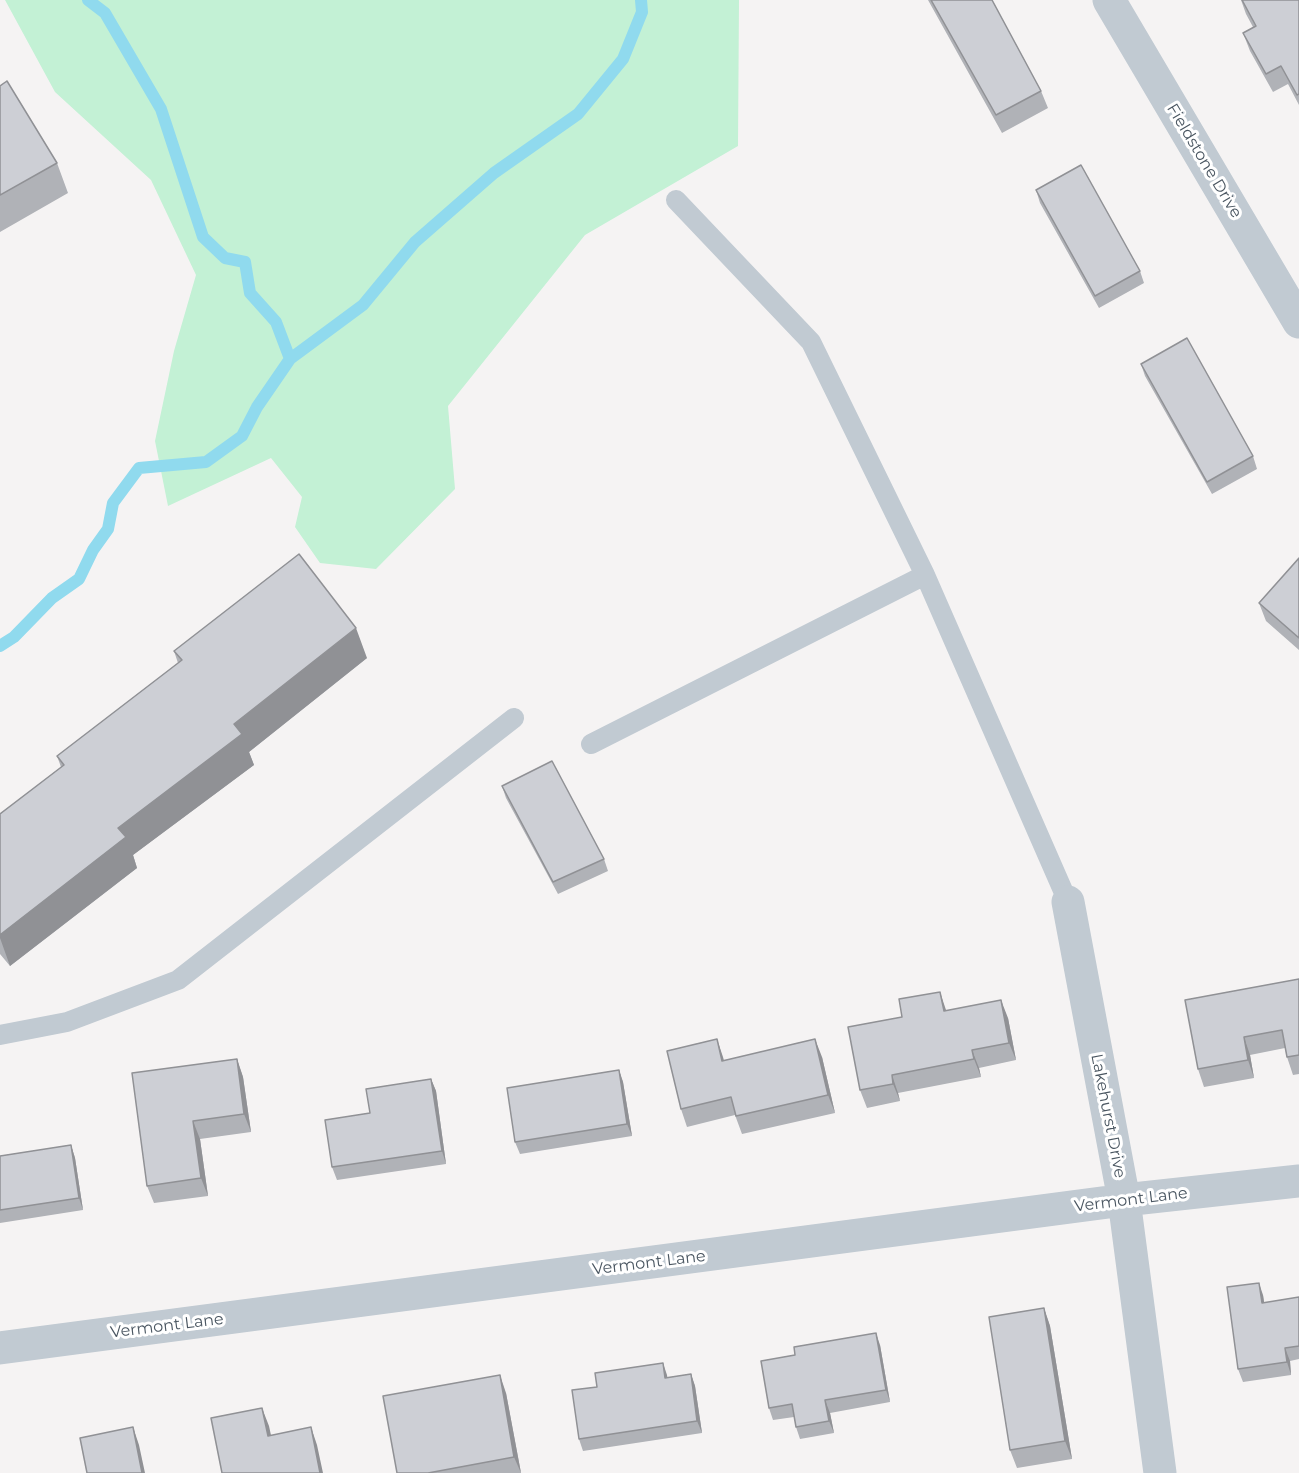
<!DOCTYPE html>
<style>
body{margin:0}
canvas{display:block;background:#f5f3f3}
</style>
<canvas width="1299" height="1473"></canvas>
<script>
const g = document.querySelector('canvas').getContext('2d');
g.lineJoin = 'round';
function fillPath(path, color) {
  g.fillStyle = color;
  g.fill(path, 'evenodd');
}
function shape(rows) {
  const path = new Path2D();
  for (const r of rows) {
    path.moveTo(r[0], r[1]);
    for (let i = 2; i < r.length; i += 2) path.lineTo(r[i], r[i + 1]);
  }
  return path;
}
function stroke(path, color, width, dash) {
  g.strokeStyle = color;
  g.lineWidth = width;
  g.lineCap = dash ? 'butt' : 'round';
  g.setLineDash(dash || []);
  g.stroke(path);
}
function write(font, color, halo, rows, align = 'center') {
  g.font = font + ' Montserrat,sans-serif';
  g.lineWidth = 6;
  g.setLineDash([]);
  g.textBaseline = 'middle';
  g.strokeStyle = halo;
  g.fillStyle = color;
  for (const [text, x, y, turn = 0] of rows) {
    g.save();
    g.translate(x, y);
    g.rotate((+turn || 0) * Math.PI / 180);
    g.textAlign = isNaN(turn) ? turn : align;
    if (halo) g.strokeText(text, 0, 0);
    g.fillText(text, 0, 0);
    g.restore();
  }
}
fillPath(shape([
 [5,0,739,0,738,146,585,235,448,406,455,489,376,569,320,563,295,527,302,497,271,458,168,506,155,441,174,351,196,275,151,180,55,92]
]), '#c3f1d5');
stroke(shape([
 [88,0,105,13,161,109,203,237,225,258,245,262,250,293,276,322,290,359],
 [0,646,14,637,52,598,79,579,93,550,108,529,113,503,139,468,206,462,242,436,257,407,290,359,363,305,415,242,494,173,578,114,623,59,642,12,641,0]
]), '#90daee', 12);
stroke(shape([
 [676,200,811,342,925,575,1068,902],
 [591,744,925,575],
 [0,1035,67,1022,178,980,514,718]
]), '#c1cad2', 20);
stroke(shape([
 [1109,0,1299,322],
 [1068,902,1124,1200,1160,1473],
 [0,1348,1124,1200,1299,1181]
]), '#c1cad2', 33);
fillPath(shape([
 [928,0,992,0,1041,91,1048,108,1002,133],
 [1241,0,1299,0,1299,105,1288,84,1273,92,1250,51,1243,33,1253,27,1246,14],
 [0,86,57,163,68,193,0,232],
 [1036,190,1140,271,1144,283,1099,308,1040,203],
 [1141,364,1253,456,1257,469,1212,494,1145,376],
 [1299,558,1299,650,1266,621,1259,603],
 [174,651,367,658,249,752,254,765,133,855,137,868,10,966,0,954,0,814,61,767,57,756,178,663],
 [502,786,604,859,608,871,558,894,506,798],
 [1299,979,1299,1074,1293,1075,1287,1057,1285,1048,1250,1055,1254,1078,1204,1087,1198,1069],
 [947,1011,1008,1018,1016,1060,979,1068,981,1077,898,1093,900,1101,867,1108,860,1090],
 [822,1057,835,1113,742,1134,735,1115,687,1127,681,1109,724,1060],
 [237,1059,243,1077,251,1132,200,1139,208,1196,154,1203,147,1186],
 [619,1070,623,1082,632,1136,520,1154,515,1142],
 [431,1079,436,1091,446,1164,337,1180,332,1167,370,1113],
 [71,1145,75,1158,83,1210,0,1223,0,1156],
 [1263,1295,1264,1303,1299,1297,1299,1359,1290,1361,1291,1375,1243,1382,1238,1369],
 [1044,1308,1050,1326,1072,1459,1017,1468,1010,1450],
 [880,1345,890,1402,830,1413,834,1433,800,1439,796,1427,794,1417,773,1420,769,1408],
 [691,1374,695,1386,702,1433,583,1451,579,1439,597,1387,667,1375,667,1378],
 [506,1393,521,1473,397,1473]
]), '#b0b2b7');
fillPath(shape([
 [356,628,367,658,249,752,254,765,133,855,137,868,10,966,0,938,0,935,118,828,234,724],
 [940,992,946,1010,950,1029,944,1011],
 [1001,1000,1008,1018,1016,1060,1009,1043],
 [1244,1037,1250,1055,1254,1078,1248,1060],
 [717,1039,723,1057,729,1079,722,1061],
 [815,1039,822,1057,835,1113,828,1095],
 [972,1050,979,1068,981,1077,974,1059],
 [237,1059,243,1077,251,1132,244,1114],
 [619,1070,623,1082,632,1136,627,1124],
 [892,1075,898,1093,900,1101,893,1084],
 [431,1079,436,1091,446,1164,442,1151],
 [193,1121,200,1139,208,1196,201,1178],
 [71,1145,75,1158,83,1210,79,1198],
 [1259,1283,1263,1295,1266,1315,1262,1303],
 [1044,1308,1050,1326,1072,1459,1065,1441],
 [876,1333,880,1345,890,1402,886,1390],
 [1285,1348,1290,1361,1291,1375,1287,1362],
 [663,1363,667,1375,669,1391,665,1378],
 [691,1374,695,1386,702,1433,697,1421],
 [500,1375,506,1393,521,1473,514,1457],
 [825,1400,830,1413,834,1433,829,1421],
 [262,1408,269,1426,275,1454,268,1436],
 [133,1427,139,1445,145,1473,142,1473],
 [311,1427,317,1445,323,1473,320,1473]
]), '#909195');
const building = shape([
 [931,0,992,0,1041,91,996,115,931,0],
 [1242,0,1299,0,1299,94,1297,95,1281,66,1266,74,1243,33,1256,26,1242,0],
 [7,81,57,163,0,195,0,86,7,81],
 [1081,165,1140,271,1095,296,1036,190,1081,165],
 [1187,338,1253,456,1207,482,1141,364,1187,338],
 [299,554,356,628,234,724,242,734,118,828,126,837,0,935,0,814,64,765,57,756,182,660,174,651,299,554],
 [1299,558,1299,638,1259,603,1299,558],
 [552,761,604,859,553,882,502,786,552,761],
 [1299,979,1299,1055,1287,1057,1282,1030,1244,1037,1248,1060,1198,1069,1185,1000,1299,979],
 [940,992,944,1011,1001,1000,1009,1043,972,1050,974,1059,892,1075,893,1084,860,1090,848,1027,902,1017,899,999,940,992],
 [717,1039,722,1061,815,1039,828,1095,736,1116,731,1097,681,1109,667,1051,717,1039],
 [237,1059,244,1114,193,1121,201,1178,147,1186,132,1073,237,1059],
 [619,1070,627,1124,515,1142,507,1088,619,1070],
 [431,1079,442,1151,332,1167,325,1120,370,1113,366,1089,431,1079],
 [71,1145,79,1198,0,1210,0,1156,71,1145],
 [1259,1283,1262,1303,1299,1297,1299,1346,1285,1348,1287,1362,1238,1369,1227,1287,1259,1283],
 [1044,1308,1065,1441,1010,1450,989,1317,1044,1308],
 [876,1333,886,1390,825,1400,829,1421,796,1427,792,1404,769,1408,761,1361,795,1355,794,1347,876,1333],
 [663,1363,665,1378,691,1374,697,1421,579,1439,572,1390,597,1387,595,1373,663,1363],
 [500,1375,514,1457,428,1473,397,1473,383,1396,500,1375],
 [262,1408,268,1436,311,1427,320,1473,222,1473,211,1418,262,1408],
 [133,1427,142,1473,87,1473,80,1438,133,1427]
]);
fillPath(building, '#cdcfd5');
stroke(building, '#909195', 1.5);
write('16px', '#4a5661', '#fff', [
 ["Fieldstone Drive",1204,161,59],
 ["Lakehurst Drive",1108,1116,79],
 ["Vermont Lane",1131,1200,-7],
 ["Vermont Lane",649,1263,-7],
 ["Vermont Lane",167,1326,-7]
]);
</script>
